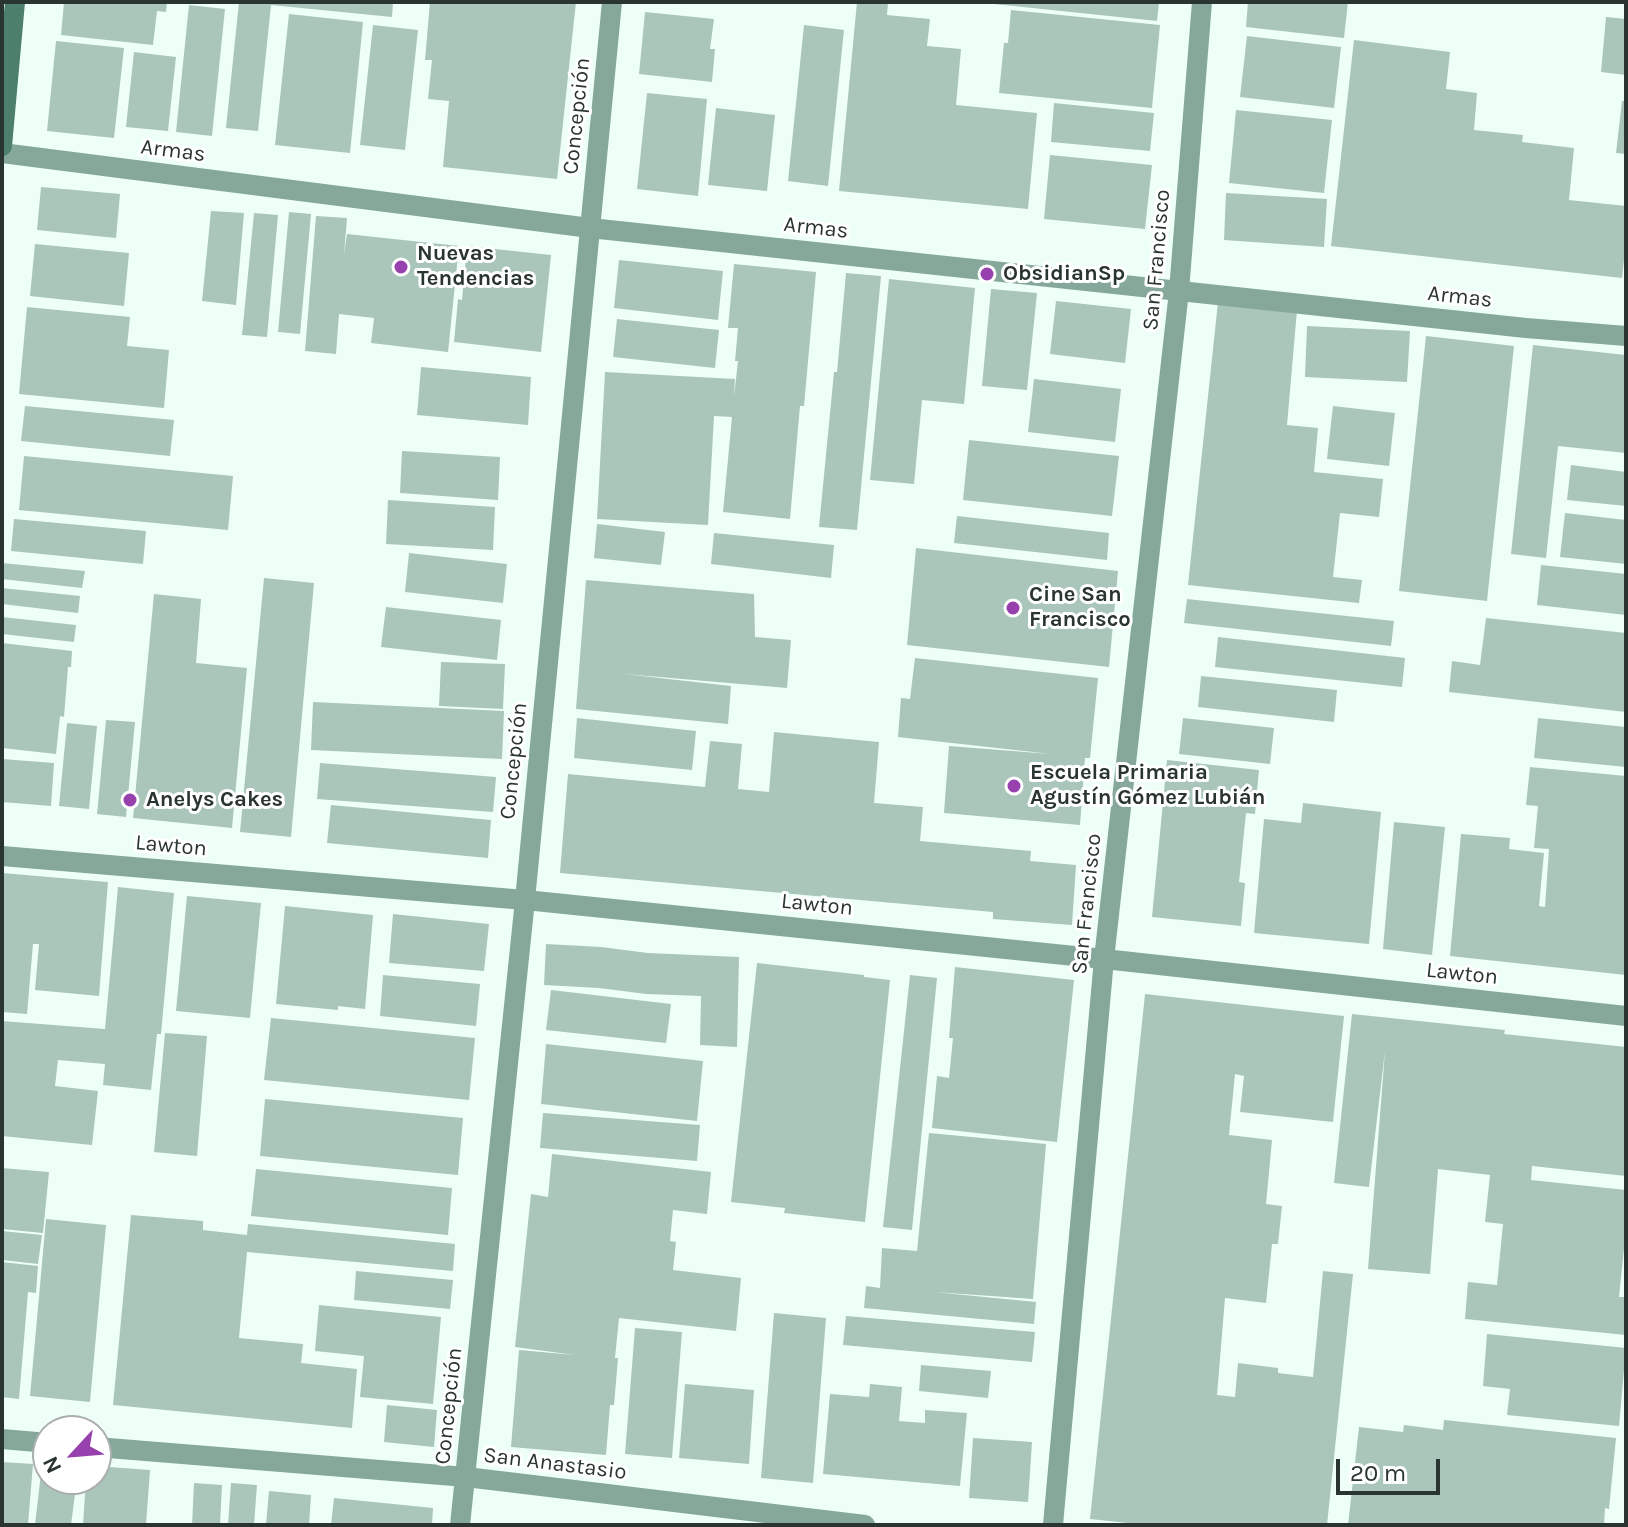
<!DOCTYPE html>
<meta charset="utf-8">
<style>
body{margin:0}
#map{position:relative;width:1628px;height:1527px;overflow:hidden;background:#eefff7;font-family:Karla,sans-serif}
canvas{display:block}
.frame{position:absolute;inset:0;border:4px solid #2a3531;pointer-events:none}
.north{position:absolute;left:32px;top:1415px;width:80px;height:80px;box-sizing:border-box;background:#fff;border:2px solid #aaaead;border-radius:50%;rotate:244deg;font-size:22px;font-weight:700;line-height:32px;text-align:center;color:#2a3531}
.north::after{content:'';display:block;margin:auto;width:28px;height:36px;background:#9641ae;clip-path:polygon(50% 0,100% 100%,50% 72%,0 100%)}
.scale{position:absolute;left:1336px;top:1459px;width:104px;height:36px;box-sizing:border-box;border:4px solid #2a3531;border-top:0;padding-left:10px;font-size:24px;line-height:28px;white-space:nowrap;color:#2a3531;-webkit-text-stroke:6px #fff;paint-order:stroke}
</style>
<div id="map">
<canvas width="1628" height="1527"></canvas>
<div class="frame"></div>
<div class="north">N</div>
<div class="scale">20 m</div>
</div>
<script>
const g = document.querySelector('canvas').getContext('2d');
g.lineJoin = 'round';
function fillPath(path, color) {
  g.fillStyle = color;
  g.fill(path, 'evenodd');
}
function shape(rows) {
  const path = new Path2D();
  for (const r of rows) {
    path.moveTo(r[0], r[1]);
    for (let i = 2; i < r.length; i += 2) path.lineTo(r[i], r[i + 1]);
  }
  return path;
}
function stroke(path, color, width, dash) {
  g.strokeStyle = color;
  g.lineWidth = width;
  g.lineCap = dash ? 'butt' : 'round';
  g.setLineDash(dash || []);
  g.stroke(path);
}
function write(font, color, halo, rows, align = 'center') {
  g.font = font + ' Karla,sans-serif';
  g.lineWidth = 6;
  g.setLineDash([]);
  g.textBaseline = 'middle';
  g.strokeStyle = halo;
  g.fillStyle = color;
  for (const [text, x, y, turn = 0] of rows) {
    g.save();
    g.translate(x, y);
    g.rotate((+turn || 0) * Math.PI / 180);
    g.textAlign = isNaN(turn) ? turn : align;
    if (halo) g.strokeText(text, 0, 0);
    g.fillText(text, 0, 0);
    g.restore();
  }
}
fillPath(shape([
 [64,2,167,2,166,12,157,11,153,45,61,35],
 [239,2,393,2,392,17,271,5,258,131,226,128],
 [430,2,576,2,557,179,443,167,449,101,428,99,432,60,425,60],
 [857,2,888,3,887,15,930,19,927,46,961,49,956,105,1037,113,1028,209,839,191],
 [994,2,1159,2,1157,21,994,4],
 [1248,2,1348,2,1344,38,1246,27],
 [189,5,225,9,212,136,176,132],
 [1011,10,1160,25,1152,108,999,93,1004,43,1008,43],
 [645,12,714,19,710,49,715,49,712,82,639,74],
 [289,14,363,22,350,153,275,145],
 [1606,17,1626,19,1626,75,1601,72],
 [373,25,418,30,405,150,360,145],
 [804,25,844,30,828,186,788,181],
 [1247,36,1341,47,1334,108,1240,97],
 [1354,40,1450,52,1446,89,1477,93,1474,130,1523,135,1522,142,1574,148,1569,200,1626,206,1626,241,1622,278,1331,246],
 [56,41,124,48,114,138,47,131],
 [134,52,176,57,168,131,126,127],
 [647,93,707,99,698,196,637,189],
 [1622,101,1626,101,1626,154,1616,153],
 [1054,103,1154,113,1150,151,1051,142],
 [716,108,775,115,767,191,708,185],
 [1236,110,1332,120,1324,193,1229,183],
 [1050,155,1152,165,1145,229,1044,219],
 [41,187,120,194,116,238,37,230],
 [1226,193,1327,199,1324,247,1224,240],
 [211,211,244,213,236,305,202,301],
 [289,212,311,214,300,334,278,332],
 [254,213,278,215,267,337,242,335],
 [316,216,347,218,344,255,347,234,459,246,448,352,371,343,374,318,339,314,336,354,305,351],
 [35,244,129,253,124,306,30,296],
 [467,246,551,255,541,352,454,342,458,299,462,300],
 [619,260,723,271,718,320,614,308],
 [734,264,816,272,804,406,800,406,790,519,723,512,732,417,714,416,708,525,597,519,605,372,735,379,734,397,738,361,735,361,738,328,728,328],
 [846,273,881,276,857,530,819,527,834,372,837,372],
 [889,279,975,288,964,404,922,400,914,484,870,480],
 [991,289,1037,293,1027,390,982,386],
 [1056,301,1131,309,1125,363,1050,354],
 [1218,302,1297,310,1287,425,1318,428,1314,472,1383,479,1379,517,1340,513,1333,577,1362,580,1359,603,1188,585],
 [27,307,130,317,127,346,169,350,164,408,19,394],
 [617,319,719,330,715,368,613,357],
 [1307,326,1410,331,1407,382,1305,377],
 [1426,336,1514,346,1487,601,1399,591],
 [1533,345,1626,355,1626,453,1558,446,1546,558,1511,554],
 [421,367,531,377,528,425,417,415],
 [1034,379,1121,389,1115,442,1028,432],
 [25,406,174,420,170,456,21,441],
 [1333,406,1395,413,1389,466,1327,459],
 [969,440,1119,456,1112,516,963,500],
 [402,451,500,457,498,500,400,493],
 [24,456,233,476,228,530,19,510],
 [1571,465,1626,472,1626,506,1567,500],
 [388,500,495,507,493,550,386,544],
 [1565,513,1626,520,1626,564,1560,557],
 [957,516,1109,533,1107,560,954,543],
 [14,519,146,531,143,564,11,551],
 [597,524,665,532,661,565,594,558],
 [714,533,834,545,831,578,711,564],
 [916,548,1118,571,1109,667,907,645],
 [409,553,507,564,503,603,405,592],
 [2,563,85,571,82,588,2,579],
 [1541,565,1626,574,1626,615,1537,605],
 [264,578,314,583,291,837,240,832],
 [586,580,754,594,755,637,791,640,787,688,624,674,731,686,728,724,576,709],
 [2,588,80,596,78,613,2,604],
 [154,594,201,599,196,663,247,668,232,828,133,818],
 [1187,599,1394,621,1391,646,1184,623],
 [386,607,501,620,497,660,381,647],
 [2,617,76,625,74,642,2,634],
 [1486,618,1626,633,1626,712,1449,692,1452,661,1480,665],
 [1218,637,1405,658,1402,687,1215,667],
 [2,643,72,651,71,667,68,667,64,717,60,716,56,754,2,748],
 [915,658,1098,678,1090,758,1085,758,1080,825,944,813,949,746,1051,754,898,737,901,698,910,699],
 [441,662,505,664,503,709,439,706],
 [1201,676,1337,690,1334,722,1198,707],
 [313,702,504,711,502,759,311,750],
 [577,718,696,731,692,770,574,758],
 [1183,718,1274,728,1270,764,1179,754],
 [1538,718,1626,727,1626,767,1534,758],
 [106,720,135,722,126,817,97,814],
 [67,723,97,726,89,809,59,806],
 [774,732,879,742,874,803,923,807,920,841,1031,851,1030,861,1076,865,1072,925,993,919,993,912,560,873,568,774,705,787,710,741,742,744,738,789,769,792],
 [2,759,54,763,51,806,2,802],
 [1167,760,1259,770,1255,814,1246,813,1239,882,1245,883,1241,926,1152,917],
 [320,763,496,777,493,812,317,799],
 [1530,767,1626,776,1626,975,1450,956,1461,834,1510,838,1509,849,1544,853,1539,906,1545,907,1549,849,1534,848,1538,806,1526,805],
 [1303,803,1381,812,1369,944,1254,933,1264,819,1301,823],
 [331,805,491,820,488,858,327,843],
 [1394,822,1445,827,1432,955,1383,949],
 [2,873,108,882,99,996,35,990,39,944,33,944,27,1014,2,1012],
 [118,887,174,893,161,1034,157,1034,151,1090,103,1085,105,1064,58,1060,55,1086,98,1091,92,1145,2,1136,2,1021,105,1029],
 [187,896,261,903,250,1018,176,1011],
 [285,906,373,915,365,1009,338,1006,338,1010,276,1004],
 [393,914,489,924,484,971,389,963],
 [546,944,601,947,648,953,739,957,737,1047,700,1045,701,996,646,994,599,988,544,985],
 [757,963,864,975,864,977,890,980,865,1222,784,1213,785,1208,731,1202],
 [955,967,1074,980,1057,1142,932,1128,937,1076,949,1078,953,1038,949,1038],
 [383,975,480,984,476,1026,380,1016],
 [910,975,937,978,912,1230,883,1227],
 [551,990,671,1004,666,1043,546,1030],
 [1145,994,1344,1016,1333,1122,1240,1112,1244,1076,1235,1074,1229,1135,1272,1140,1266,1204,1282,1206,1278,1244,1272,1244,1266,1303,1225,1298,1217,1395,1235,1397,1238,1363,1278,1368,1278,1373,1313,1377,1323,1271,1353,1274,1327,1525,1147,1525,1090,1519],
 [1352,1014,1505,1030,1504,1034,1626,1047,1626,1176,1532,1166,1531,1180,1626,1190,1626,1229,1619,1297,1626,1297,1626,1335,1465,1319,1468,1282,1497,1285,1503,1224,1485,1222,1490,1175,1438,1169,1430,1274,1368,1269,1385,1051,1369,1187,1334,1183],
 [271,1018,475,1038,469,1100,264,1080],
 [165,1033,207,1036,197,1156,154,1152],
 [546,1044,703,1061,697,1121,541,1104],
 [265,1099,463,1118,458,1175,260,1156],
 [543,1113,700,1125,697,1161,540,1148],
 [929,1133,1046,1144,1033,1299,934,1292,1036,1302,1034,1324,864,1308,866,1286,880,1288,882,1248,917,1251],
 [552,1154,711,1172,707,1214,673,1210,670,1241,676,1242,673,1270,741,1278,736,1331,619,1318,615,1358,618,1358,614,1405,610,1405,606,1455,511,1447,519,1350,575,1355,515,1347,531,1194,548,1197],
 [2,1168,49,1172,43,1233,2,1229],
 [256,1169,452,1188,448,1235,251,1216],
 [131,1215,203,1221,203,1230,247,1235,248,1224,455,1244,453,1271,247,1252,239,1338,303,1344,301,1363,357,1369,352,1428,113,1405],
 [46,1219,106,1225,90,1402,30,1396],
 [2,1231,42,1235,38,1264,2,1260],
 [2,1262,38,1266,36,1293,28,1292,19,1399,2,1397],
 [356,1271,453,1280,450,1309,354,1300],
 [319,1305,441,1317,433,1404,360,1397,364,1356,315,1351],
 [774,1313,826,1318,813,1483,761,1478],
 [846,1316,1035,1332,1032,1362,843,1345],
 [635,1328,682,1332,672,1458,625,1454],
 [1487,1334,1626,1348,1619,1426,1507,1415,1510,1389,1483,1386],
 [921,1365,991,1371,988,1398,919,1391],
 [685,1384,754,1390,749,1464,679,1458],
 [870,1384,902,1387,899,1421,925,1423,925,1410,967,1413,960,1486,823,1474,830,1394,869,1397],
 [387,1405,437,1410,434,1447,384,1442],
 [1444,1420,1616,1438,1609,1509,1605,1508,1604,1525,1348,1525,1359,1427,1403,1432,1404,1425,1443,1430],
 [973,1438,1032,1442,1028,1502,969,1498],
 [2,1462,33,1464,28,1525,2,1525],
 [42,1464,48,1465,48,1479,77,1479,71,1525,35,1525],
 [96,1466,150,1470,146,1525,83,1525,86,1479,96,1479],
 [194,1483,222,1485,220,1525,192,1525],
 [231,1483,257,1485,254,1525,228,1525],
 [269,1491,311,1495,309,1525,266,1525],
 [334,1498,433,1508,432,1525,331,1525]
]), '#aac6ba');
stroke(shape([
 [2,153,590,228,1526,328,1626,336],
 [2,856,525,900,1104,959,1626,1016],
 [466,1477,865,1525]
]), '#86a89a', 20);
stroke(shape([
 [2,1439,48,1443],
 [96,1447,466,1477],
 [460,1525,525,900,612,2],
 [1053,1525,1104,959,1179,291,1202,2]
]), '#86a89a', 20);
stroke(shape([
 [2,146,15,2]
]), '#4c806c', 20);
for (const [x, y, r, color] of [
 [401,267,8,"#9641ae"],
 [987,274,8,"#9641ae"],
 [1013,608,8,"#9641ae"],
 [1014,786,8,"#9641ae"],
 [130,800,8,"#9641ae"]
]) {
  const dot = new Path2D();
  dot.arc(x, y, r, 0, 2 * Math.PI);
  g.fillStyle = color;
  g.fill(dot);
  stroke(dot, '#fff', 3);
}
write('22px', '#2a3531', '#fff', [
 ["Concepción",577,116,-84],
 ["Armas",173,151,7],
 ["Armas",816,228,6],
 ["San Francisco",1157,260,-85],
 ["Armas",1460,297,6],
 ["Concepción",514,761,-84],
 ["Lawton",171,846,5],
 ["San Francisco",1087,904,-84],
 ["Lawton",817,905,6],
 ["Lawton",1462,974,6],
 ["Concepción",449,1406,-84],
 ["San Anastasio",555,1464,7]
]);
write('bold 22px', '#2a3531', '#fff', [
 ["Nuevas",417,254],
 ["Tendencias",417,279],
 ["ObsidianSp",1003,274],
 ["Cine San",1029,595],
 ["Francisco",1029,620],
 ["Escuela Primaria",1030,773],
 ["Agustín Gómez Lubián",1030,798],
 ["Anelys Cakes",146,800]
], 'left');
</script>
